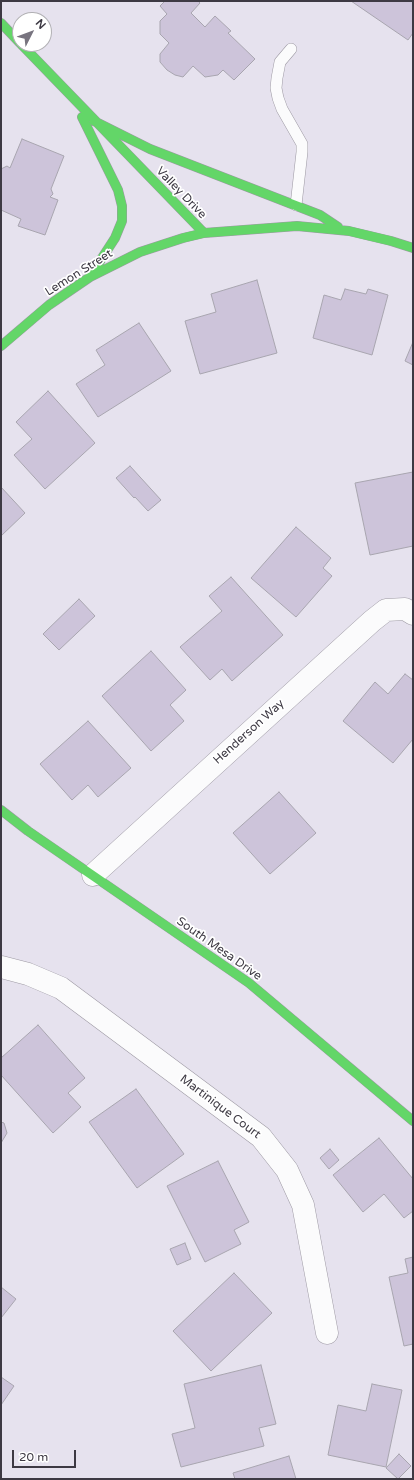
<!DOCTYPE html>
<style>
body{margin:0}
#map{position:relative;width:414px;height:1480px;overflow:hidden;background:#e6e2ee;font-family:"Varela Round",sans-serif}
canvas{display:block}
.frame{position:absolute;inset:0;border:2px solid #3d3943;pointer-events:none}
.north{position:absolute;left:12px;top:12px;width:40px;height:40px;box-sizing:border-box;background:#fff;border:1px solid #b1b0b4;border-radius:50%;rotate:48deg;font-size:11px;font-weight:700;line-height:16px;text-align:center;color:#3d3943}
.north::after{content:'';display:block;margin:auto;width:14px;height:18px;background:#78747f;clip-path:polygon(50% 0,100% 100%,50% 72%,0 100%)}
.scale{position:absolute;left:12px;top:1450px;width:64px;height:18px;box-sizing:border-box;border:2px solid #3d3943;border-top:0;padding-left:5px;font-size:12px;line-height:14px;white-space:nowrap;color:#3d3943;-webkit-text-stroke:3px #fff;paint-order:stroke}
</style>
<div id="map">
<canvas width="414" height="1480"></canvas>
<div class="frame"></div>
<div class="north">N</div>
<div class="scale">20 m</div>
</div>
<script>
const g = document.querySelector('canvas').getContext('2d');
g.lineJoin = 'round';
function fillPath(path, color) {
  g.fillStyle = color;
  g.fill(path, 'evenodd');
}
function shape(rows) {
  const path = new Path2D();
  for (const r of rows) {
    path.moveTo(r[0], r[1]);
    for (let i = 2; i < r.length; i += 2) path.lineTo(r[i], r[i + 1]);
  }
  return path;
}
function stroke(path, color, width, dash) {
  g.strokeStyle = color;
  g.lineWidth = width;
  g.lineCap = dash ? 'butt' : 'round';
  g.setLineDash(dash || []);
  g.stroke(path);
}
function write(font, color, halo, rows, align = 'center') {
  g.font = font + ' "Varela Round",sans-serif';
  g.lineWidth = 3.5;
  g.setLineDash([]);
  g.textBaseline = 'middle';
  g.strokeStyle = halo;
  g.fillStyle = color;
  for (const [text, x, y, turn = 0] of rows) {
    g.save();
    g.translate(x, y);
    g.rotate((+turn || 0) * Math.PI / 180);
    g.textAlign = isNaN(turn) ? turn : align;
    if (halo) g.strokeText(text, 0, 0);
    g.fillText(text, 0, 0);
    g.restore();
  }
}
const building = shape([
 [165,1,198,1,200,3,191,13,205,27,215,16,231,31,228,33,255,59,234,80,223,70,218,75,205,77,193,66,183,77,175,75,167,70,160,62,160,54,169,43,160,34,160,21,167,14,160,6,165,1],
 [351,1,413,1,413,33,408,40,351,1],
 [22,139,64,156,51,189,53,194,50,197,58,200,45,235,18,226,21,219,1,210,1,169,7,166,10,168,22,139],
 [257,280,277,353,200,374,185,321,216,312,211,294,257,280],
 [345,289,366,294,368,289,388,295,372,355,313,338,324,295,341,300,345,289],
 [139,323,171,371,98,417,76,384,105,365,96,350,139,323],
 [413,342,413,365,405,361,413,342],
 [48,391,95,443,45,489,14,455,32,439,16,422,48,391],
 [130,466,161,500,148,511,135,497,134,498,116,478,130,466],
 [413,472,413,546,370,555,355,483,413,472],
 [1,487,25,513,1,536,1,487],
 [296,527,331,558,323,568,332,576,296,617,251,578,296,527],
 [231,577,283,635,232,681,222,669,210,680,180,647,222,611,209,596,231,577],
 [79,599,95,616,59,650,43,634,79,599],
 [151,651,186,690,170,705,184,721,151,751,102,696,151,651],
 [405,674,413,680,413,739,393,763,343,721,375,682,388,694,405,674],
 [88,721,131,768,98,797,88,785,72,800,40,764,88,721],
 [279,792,316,833,270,874,233,833,279,792],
 [38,1025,85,1078,68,1093,81,1107,53,1133,1,1075,1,1058,38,1025],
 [136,1089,184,1154,137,1188,89,1122,136,1089],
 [1,1122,4,1123,7,1133,1,1143,1,1122],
 [379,1138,413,1179,413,1211,404,1218,384,1194,363,1212,333,1175,379,1138],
 [330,1149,339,1160,329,1169,320,1158,330,1149],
 [218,1161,249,1222,234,1230,241,1244,205,1262,167,1186,218,1161],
 [185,1243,191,1259,177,1265,170,1249,185,1243],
 [413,1257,413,1344,404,1346,389,1277,408,1273,405,1259,413,1257],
 [234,1273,272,1313,211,1371,173,1331,234,1273],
 [1,1287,16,1299,1,1318,1,1287],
 [261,1365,276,1424,259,1428,264,1446,181,1467,172,1434,195,1428,184,1384,261,1365],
 [1,1377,14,1386,1,1405,1,1377],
 [372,1384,402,1390,386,1467,328,1455,338,1405,366,1411,372,1384],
 [399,1454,411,1466,398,1479,386,1468,399,1454],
 [289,1456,296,1479,235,1479,233,1473,289,1456]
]);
fillPath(building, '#cdc4da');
stroke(building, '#a8a5af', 1);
const lane = shape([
 [291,49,280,62,277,78,276,88,278,98,282,109,302,144,302,152,296,205]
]);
const street = shape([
 [93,875,372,621,386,610,405,609,413,614],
 [1,967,28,974,61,988,261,1137,287,1170,303,1205,327,1333]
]);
const fast = shape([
 [1,23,20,43],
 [21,44,204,233],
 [82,117,118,190,122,206,122,221,115,238,91,275],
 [94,121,150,149,320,215,338,227],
 [1,346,49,305,90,277,140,252,183,238,204,233,297,226,349,231,391,241,413,248],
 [1,810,28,831,249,983,413,1121]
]);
stroke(lane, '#9d99a3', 12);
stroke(street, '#9d99a3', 23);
stroke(fast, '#9d99a3', 10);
stroke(lane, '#fbfbfc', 11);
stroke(street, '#fbfbfc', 22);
stroke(fast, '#63d668', 9);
write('12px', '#3d3943', '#fff', [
 ["Valley Drive",181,193,46],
 ["Lemon Street",79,273,-32],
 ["Henderson Way",249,732,-42],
 ["South Mesa Drive",219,949,35],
 ["Martinique Court",220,1107,37]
]);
</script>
